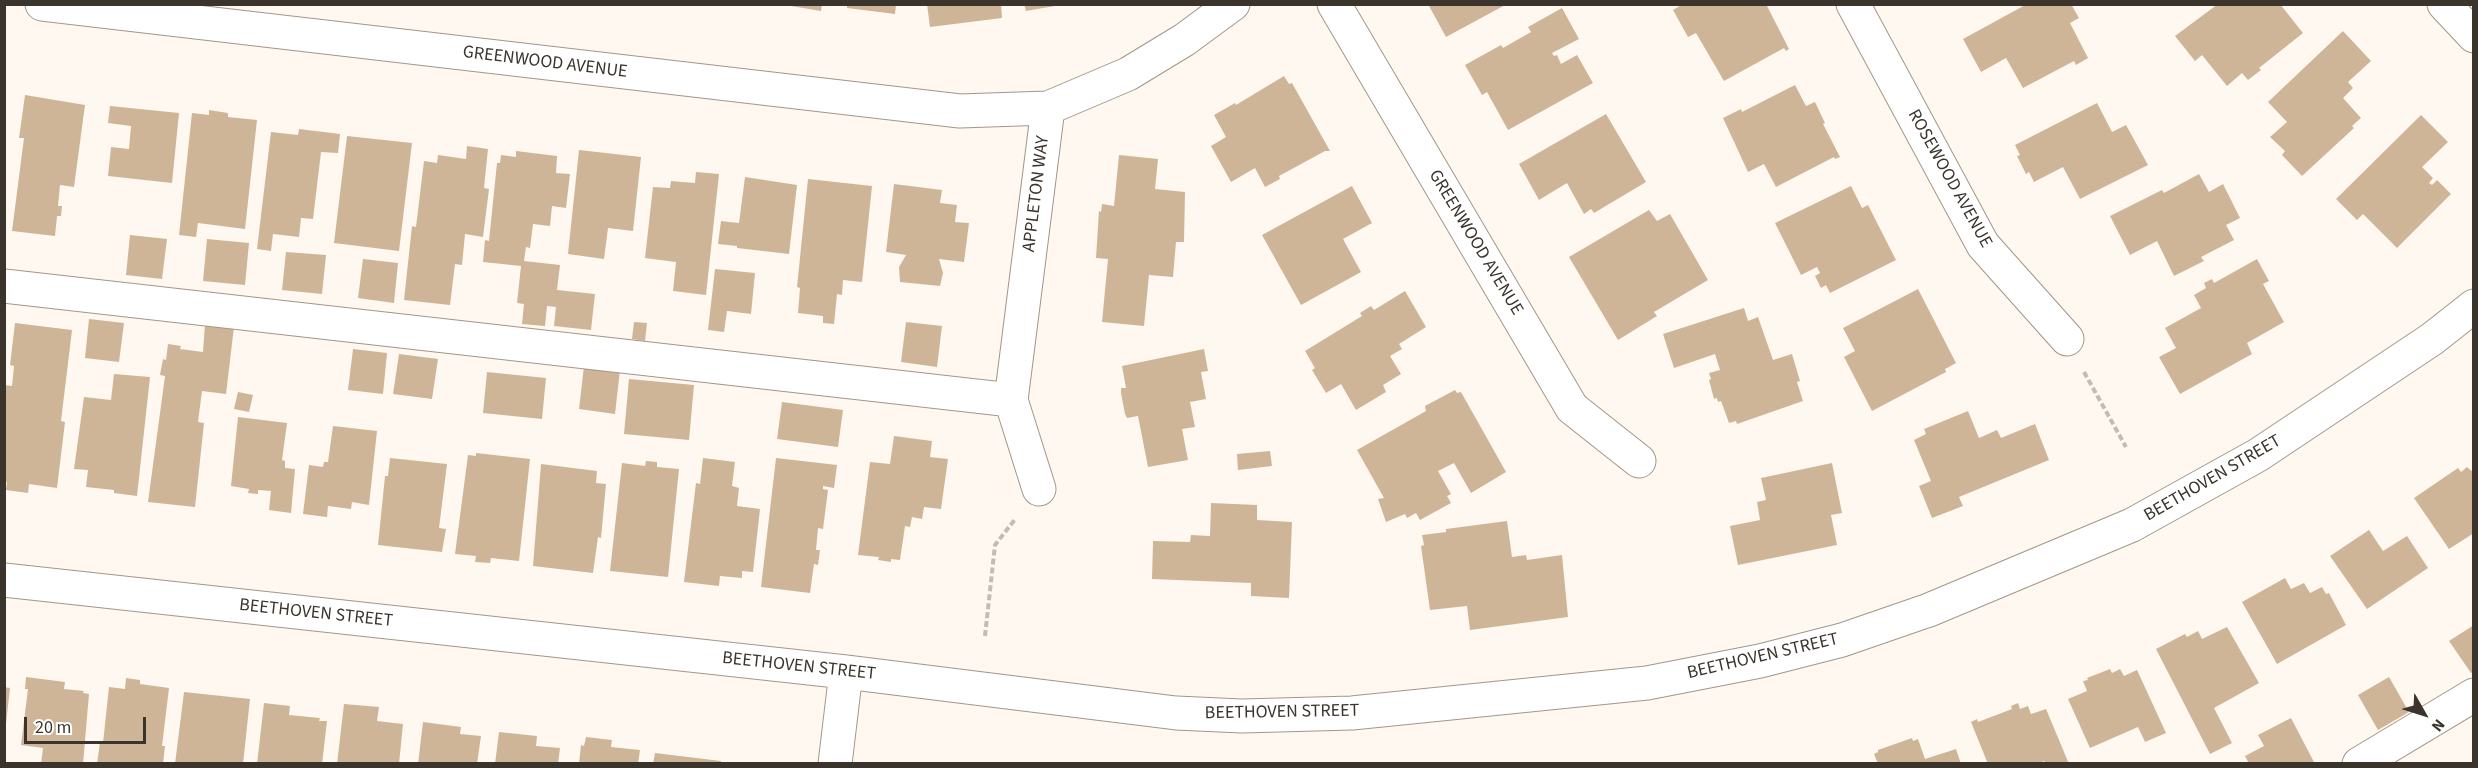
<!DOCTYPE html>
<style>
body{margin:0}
#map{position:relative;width:2478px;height:768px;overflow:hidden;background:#fef8f1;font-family:"Source Sans 3",sans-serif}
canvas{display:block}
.frame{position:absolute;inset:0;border:6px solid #3a342d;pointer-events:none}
.north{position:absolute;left:2394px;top:684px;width:60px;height:60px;-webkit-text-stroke:4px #fff;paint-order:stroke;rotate:129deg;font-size:16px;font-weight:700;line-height:24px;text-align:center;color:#3a342d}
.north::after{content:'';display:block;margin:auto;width:21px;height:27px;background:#3a342d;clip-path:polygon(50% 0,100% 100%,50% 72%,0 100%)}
.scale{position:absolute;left:24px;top:717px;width:122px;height:27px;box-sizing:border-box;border:3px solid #3a342d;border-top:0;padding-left:8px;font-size:18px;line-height:21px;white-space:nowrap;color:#3a342d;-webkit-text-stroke:4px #fff;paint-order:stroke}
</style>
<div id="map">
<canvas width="2478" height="768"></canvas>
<div class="frame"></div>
<div class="north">N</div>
<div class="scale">20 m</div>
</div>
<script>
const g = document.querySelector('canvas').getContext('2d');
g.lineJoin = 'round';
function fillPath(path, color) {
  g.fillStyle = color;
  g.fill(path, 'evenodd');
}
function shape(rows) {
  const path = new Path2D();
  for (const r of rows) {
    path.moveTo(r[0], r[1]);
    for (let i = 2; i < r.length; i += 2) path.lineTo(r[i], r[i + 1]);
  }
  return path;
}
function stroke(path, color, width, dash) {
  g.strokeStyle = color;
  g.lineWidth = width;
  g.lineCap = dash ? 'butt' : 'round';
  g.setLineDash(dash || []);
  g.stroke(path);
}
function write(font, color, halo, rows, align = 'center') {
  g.font = font + ' "Source Sans 3",sans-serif';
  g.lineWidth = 6;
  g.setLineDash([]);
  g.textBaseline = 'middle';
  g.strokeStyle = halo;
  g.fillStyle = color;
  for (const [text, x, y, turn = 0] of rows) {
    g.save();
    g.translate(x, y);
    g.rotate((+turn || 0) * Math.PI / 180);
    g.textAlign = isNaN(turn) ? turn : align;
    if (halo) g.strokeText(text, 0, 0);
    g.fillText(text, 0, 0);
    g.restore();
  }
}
fillPath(shape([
 [779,4,822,4,821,11],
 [847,4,896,4,895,14,847,8],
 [927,4,1001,4,1002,18,930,27],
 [1024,4,1055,4,1055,6,1026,11],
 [1428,4,1507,4,1446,37],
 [1683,4,1766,4,1789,49,1786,51,1784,48,1724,81,1696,33,1688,37,1673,10],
 [2027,4,2071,4,2079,18,2070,23,2088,58,2076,65,2074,61,2023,88,2006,58,1981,72,1963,39],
 [2218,4,2280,4,2303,33,2259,68,2261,70,2248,80,2242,73,2227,86,2202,55,2195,61,2175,36],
 [1562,8,1579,39,1552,53,1554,56,1557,55,1561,64,1577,55,1593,83,1508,130,1487,92,1482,95,1465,65,1501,45,1503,48,1531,32,1528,27],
 [2343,31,2371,61,2348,82,2353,88,2343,98,2361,118,2352,126,2354,128,2302,176,2282,155,2285,151,2270,137,2287,122,2268,102],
 [1284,76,1289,84,1292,83,1330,151,1325,151,1279,176,1280,179,1265,187,1255,168,1231,182,1211,146,1226,137,1214,115,1235,103,1236,105],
 [1795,85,1806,106,1815,102,1825,123,1823,124,1840,157,1835,159,1834,157,1776,187,1764,164,1748,172,1723,118,1741,109,1742,112],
 [25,95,85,105,74,187,60,185,58,206,62,206,61,216,57,216,55,236,12,231,24,138,19,138],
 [2097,103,2112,132,2126,125,2148,165,2080,199,2063,167,2034,182,2029,172,2026,174,2017,156,2020,155,2015,145],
 [110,106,179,113,172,183,108,176,111,147,129,149,131,126,108,123],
 [209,110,228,113,228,117,257,120,245,229,198,223,196,237,179,235,192,113,209,115],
 [1606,114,1646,182,1594,213,1591,209,1584,214,1567,183,1539,200,1519,164],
 [2421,115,2448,142,2422,167,2433,178,2429,183,2432,185,2437,180,2451,194,2397,248,2363,214,2357,220,2336,199],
 [299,129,340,134,338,153,321,152,313,219,301,218,299,237,273,234,271,251,257,249,271,132,298,135],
 [347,136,412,143,399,251,334,243],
 [467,146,488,149,484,188,489,189,483,237,465,234,462,265,455,264,450,305,404,300,412,226,416,227,424,161,437,163,438,155,466,159],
 [579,150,641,157,633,231,608,228,604,259,568,254],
 [516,151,557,156,556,173,570,174,566,208,552,206,550,226,533,224,530,248,526,247,524,261,560,265,557,290,595,294,591,330,554,326,556,307,547,306,545,326,522,324,524,304,517,303,521,266,483,262,485,240,489,241,497,163,500,163,501,155,516,157],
 [1119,155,1158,159,1155,189,1185,192,1184,242,1176,242,1173,277,1149,275,1144,326,1102,322,1108,259,1096,258,1099,211,1101,212,1102,204,1114,206],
 [696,172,719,174,706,295,673,291,676,262,645,258,653,187,670,188,671,181,695,183],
 [2199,174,2209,192,2223,184,2240,218,2226,225,2234,240,2201,257,2204,261,2174,276,2157,241,2130,255,2110,216,2162,190,2164,193],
 [745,177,797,185,789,254,737,248,737,246,718,244,721,221,739,223],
 [808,179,872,186,862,282,843,280,842,295,837,294,834,324,823,323,823,316,798,313,800,288,797,287],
 [894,184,942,190,940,203,957,205,955,222,969,223,964,262,939,259,943,273,940,286,900,282,899,267,906,255,886,252],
 [1352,186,1372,223,1343,239,1361,272,1301,305,1262,235],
 [1851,186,1862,208,1868,205,1896,260,1830,293,1826,285,1821,288,1815,276,1820,273,1817,267,1801,275,1775,223],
 [1649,210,1657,221,1670,214,1708,280,1654,312,1657,316,1618,340,1569,257],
 [130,235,167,239,162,279,126,275],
 [207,239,249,243,245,285,203,281],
 [286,252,326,255,322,294,282,290],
 [363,259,398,263,394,303,358,298],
 [2257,259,2269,281,2263,284,2284,322,2247,343,2252,354,2180,394,2159,357,2176,348,2165,328,2201,308,2194,295,2206,288,2204,283,2212,279,2214,283],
 [715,269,755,273,751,314,727,311,724,332,708,330],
 [1918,289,1956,363,1945,369,1946,372,1872,411,1844,357,1855,351,1843,328],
 [1405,291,1426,327,1399,344,1402,349,1390,356,1401,374,1383,385,1386,392,1356,410,1341,384,1326,393,1312,370,1315,368,1305,351,1362,316,1360,313,1371,306,1374,310],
 [1744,308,1748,321,1758,317,1773,360,1792,354,1800,381,1797,382,1803,401,1737,424,1736,421,1729,423,1721,401,1718,402,1717,398,1714,399,1709,380,1711,379,1709,373,1720,370,1715,354,1674,368,1663,334],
 [89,319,124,323,119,362,85,358],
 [634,322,647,323,645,341,632,339],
 [906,322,942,326,937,367,901,362],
 [15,323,72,330,61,421,65,422,57,488,29,484,28,493,6,490,7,482,4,482,4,393,5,385,12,386,14,366,10,365],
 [205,324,234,327,226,394,202,391,198,422,204,423,195,507,148,502,165,376,160,375,163,359,166,360,168,344,181,346,180,349,203,352],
 [353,349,387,353,383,394,348,390],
 [1204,349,1208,371,1201,372,1206,399,1190,402,1195,427,1182,429,1188,460,1148,467,1138,416,1127,418,1125,414,1121,393,1121,388,1126,388,1122,366],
 [399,354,438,359,432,399,393,394],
 [584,366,620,370,615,414,579,409],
 [487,372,546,378,542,419,483,413],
 [114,374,150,377,137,496,114,493,114,490,86,487,88,470,74,469,84,397,111,400],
 [629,379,694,385,689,440,624,434],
 [1455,390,1457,393,1461,392,1506,472,1471,493,1454,463,1438,471,1451,494,1447,496,1451,503,1420,520,1416,513,1407,518,1405,514,1386,522,1378,499,1384,498,1357,450,1426,411,1425,406],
 [238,392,253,395,249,412,234,409],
 [782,402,843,410,838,447,777,439],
 [1968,411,1979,438,1997,430,2001,438,2035,424,2049,460,1959,497,1963,506,1932,518,1919,486,1931,481,1914,440,1926,434,1924,429],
 [238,417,287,423,282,460,285,461,285,468,295,469,291,513,269,510,271,491,258,490,258,494,248,493,249,489,231,486],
 [333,426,377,431,369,505,352,502,351,509,328,506,327,517,303,514,309,465,323,467,324,462,328,462],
 [894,436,932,441,930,457,948,459,941,509,924,507,922,519,912,517,910,527,905,526,900,560,891,559,891,562,878,560,879,557,858,555,870,462,890,464],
 [1270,451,1272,466,1238,470,1237,454],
 [476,453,530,459,519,561,491,558,490,563,475,562,476,556,455,554,468,455,476,456],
 [390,458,447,464,439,528,446,529,442,552,378,545,385,476,388,476],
 [703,458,735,462,732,486,739,488,737,506,760,509,753,572,742,571,742,578,720,576,719,586,684,582,696,483,700,484],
 [776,458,837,465,834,488,823,486,823,489,828,490,823,529,818,528,816,550,820,550,818,565,814,564,810,593,761,587],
 [646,461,657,462,657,467,679,469,668,577,610,571,622,463,645,466],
 [1832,463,1842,513,1831,515,1837,545,1738,565,1730,526,1760,520,1757,502,1766,500,1761,478],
 [541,464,597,471,596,483,606,484,601,538,598,537,593,573,533,566],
 [2467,467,2474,473,2474,533,2449,549,2414,498,2458,468,2461,472],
 [1211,503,1257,505,1257,520,1292,522,1289,598,1251,596,1251,583,1152,579,1153,541,1190,542,1191,535,1210,536],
 [1507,521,1512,557,1526,555,1527,560,1562,555,1568,617,1470,630,1467,606,1430,610,1421,546,1424,545,1422,535,1446,532,1446,529],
 [2369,530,2383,551,2407,536,2428,568,2367,609,2330,556],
 [2285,578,2291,589,2304,583,2310,593,2322,587,2326,594,2329,593,2346,625,2277,664,2242,602],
 [2474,625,2474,671,2471,673,2449,641],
 [2227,627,2259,683,2214,708,2232,743,2210,754,2156,649,2185,634,2187,637,2198,631,2202,639],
 [2110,669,2112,673,2120,669,2124,676,2137,670,2166,733,2145,742,2138,727,2090,748,2068,699,2087,691,2083,681,2088,680,2087,678],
 [26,677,65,682,64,689,84,691,83,693,89,694,83,764,41,764,43,748,21,745,28,689,25,689],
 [2389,677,2409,712,2378,730,2358,695],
 [126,678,140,680,140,684,169,688,162,746,165,746,163,764,97,764,100,742,103,743,109,687,125,689],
 [4,687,10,688,6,724,4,724],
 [184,692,250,699,243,764,175,764],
 [264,703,290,706,289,715,320,718,319,721,327,721,322,764,257,764],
 [2018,703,2020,709,2028,706,2031,714,2046,709,2069,764,2046,764,2044,761,2037,764,1988,764,1971,722,1977,719,1978,722,2012,709,2011,706],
 [344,704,379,707,377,721,403,724,399,764,337,764],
 [2291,718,2315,764,2249,764,2245,756,2264,746,2258,735],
 [423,722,461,727,460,734,481,736,477,764,418,764],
 [499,732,537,736,536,746,560,748,558,764,495,764],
 [586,737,612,740,611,747,640,750,638,764,579,764,581,745,584,746],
 [1912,738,1913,741,1918,739,1925,759,1956,749,1961,764,1878,764,1874,754,1878,752,1878,750],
 [655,753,721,761,721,764,653,764]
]), '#cfb597');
const minor = shape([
 [42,4,960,111,1048,108],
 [1334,4,1572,408,1639,461],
 [1853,4,1983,245,2067,339],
 [2444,4,2474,36],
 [4,286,1011,400],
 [1039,489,1011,400,1048,108,1128,74,1184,40,1233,4],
 [4,580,846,672,1176,713,1242,716,1352,713,1647,683,1760,661,1842,640,1929,610,2132,525,2258,455,2432,339,2474,306],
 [835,764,846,672],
 [2359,764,2474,695]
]);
stroke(minor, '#a49686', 35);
stroke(shape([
 [2084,372,2126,447],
 [985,636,995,545,1016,518]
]), '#c2bcb5', 4, [6, 3]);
stroke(minor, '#fff', 33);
write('18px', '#3a342d', '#fff', [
 ["GREENWOOD AVENUE",545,63,7],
 ["ROSEWOOD AVENUE",1949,179,61],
 ["APPLETON WAY",1037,194,-83],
 ["GREENWOOD AVENUE",1475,243,59],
 ["BEETHOVEN STREET",2213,479,-30],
 ["BEETHOVEN STREET",316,614,6],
 ["BEETHOVEN STREET",1763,657,-13],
 ["BEETHOVEN STREET",799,667,6],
 ["BEETHOVEN STREET",1282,713,-1]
]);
</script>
